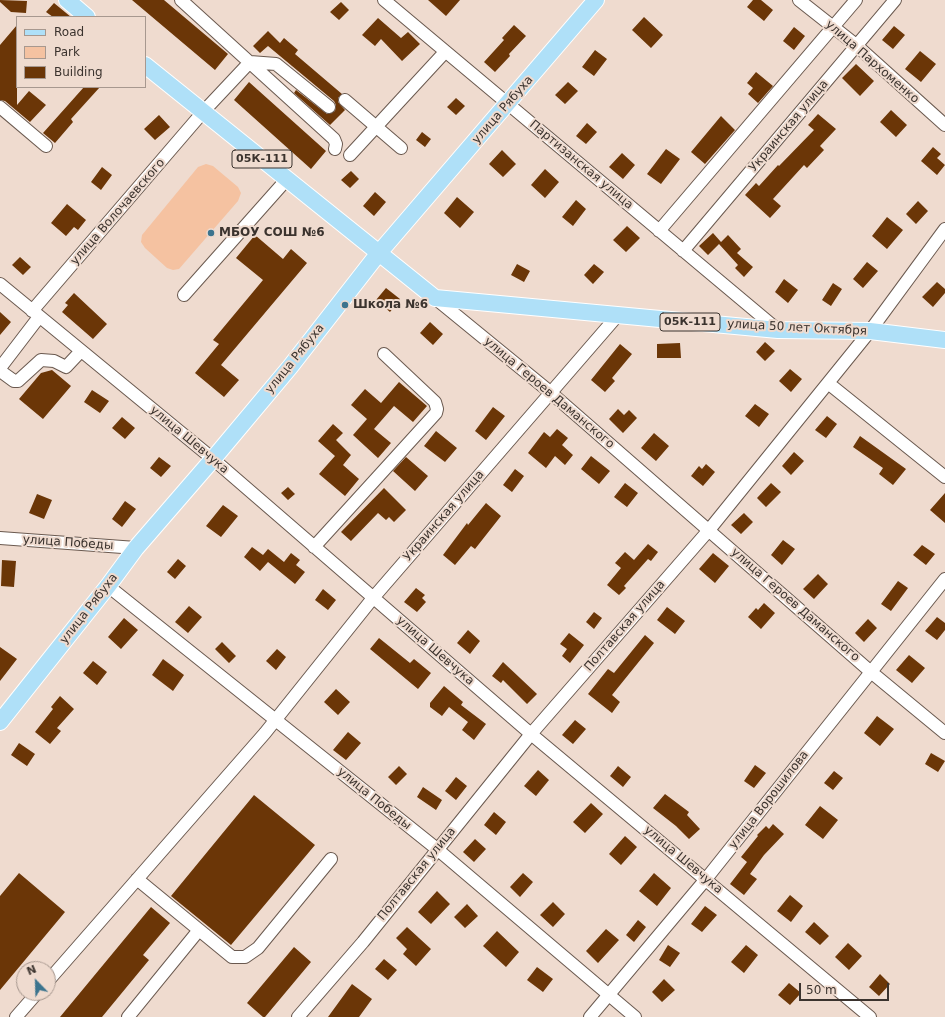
<!DOCTYPE html>
<meta charset="utf-8">
<style>
body{margin:0}
#map{position:relative;width:945px;height:1017px;overflow:hidden;background:#efdbcf;font-family:"DejaVu Sans",sans-serif}
canvas{display:block}
.legend{position:absolute;left:16px;top:16px;width:130px;height:72px;box-sizing:border-box;background:#efdbcf;border:1px solid #a7988f;margin:0;padding:5px 7px;list-style:none;font-size:12px;color:#3b332e}
.legend li{display:flex;align-items:center;gap:8px;height:20px}
.legend b{width:20px;border:1px solid #a7988f}
.north{position:absolute;left:16px;top:961px;width:40px;height:40px;box-sizing:border-box;background:#efdbcf;border:1px solid #a7988f;border-radius:50%;rotate:337deg;font-size:11px;font-weight:700;line-height:16px;text-align:center;color:#3b332e}
.north::after{content:'';display:block;margin:auto;width:14px;height:18px;background:#3c748e;clip-path:polygon(50% 0,100% 100%,50% 72%,0 100%)}
.scale{position:absolute;left:799px;top:983px;width:90px;height:18px;box-sizing:border-box;border:2px solid #3b332e;border-top:0;padding-left:5px;font-size:12px;line-height:14px;white-space:nowrap;color:#3b332e;-webkit-text-stroke:3px #efdbcf;paint-order:stroke}
</style>
<div id="map">
<canvas width="945" height="1017"></canvas>
<ul class="legend">
<li><b style="height:5px;background:#afe0f8"></b>Road</li>
<li><b style="height:11px;background:#f5c2a1"></b>Park</li>
<li><b style="height:11px;background:#6b3607"></b>Building</li>
</ul>
<div class="north">N</div>
<div class="scale">50 m</div>
</div>
<script>
const g = document.querySelector('canvas').getContext('2d');
g.lineJoin = 'round';
function fillPath(path, color) {
  g.fillStyle = color;
  g.fill(path, 'evenodd');
}
function shape(rows) {
  const path = new Path2D();
  for (const r of rows) {
    path.moveTo(r[0], r[1]);
    for (let i = 2; i < r.length; i += 2) path.lineTo(r[i], r[i + 1]);
  }
  return path;
}
function stroke(path, color, width, dash) {
  g.strokeStyle = color;
  g.lineWidth = width;
  g.lineCap = dash ? 'butt' : 'round';
  g.setLineDash(dash || []);
  g.stroke(path);
}
function write(font, color, halo, rows, align = 'center') {
  g.font = font + ' "DejaVu Sans",sans-serif';
  g.lineWidth = 4;
  g.setLineDash([]);
  g.textBaseline = 'middle';
  g.strokeStyle = halo;
  g.fillStyle = color;
  for (const [text, x, y, turn = 0] of rows) {
    g.save();
    g.translate(x, y);
    g.rotate((+turn || 0) * Math.PI / 180);
    g.textAlign = isNaN(turn) ? turn : align;
    if (halo) g.strokeText(text, 0, 0);
    g.fillText(text, 0, 0);
    g.restore();
  }
}
fillPath(shape([
 [206,164,213,166,238,187,241,193,238,201,179,269,173,270,167,268,145,248,141,242,142,235,198,167]
]), '#f5c2a1');
fillPath(shape([
 [0,0,27,1,26,13,11,12,0,2],
 [132,0,164,0,228,54,215,70],
 [428,0,460,0,446,16],
 [753,0,761,0,773,10,764,21,747,7],
 [341,2,349,10,339,20,330,12],
 [54,3,71,17,53,17,46,12],
 [644,17,663,35,651,48,632,30],
 [378,18,401,38,408,32,420,44,402,61,381,39,375,46,362,35],
 [17,25,17,105,29,91,46,105,30,122,5,101,0,100,0,45],
 [514,25,526,36,509,54,510,56,495,72,484,62,504,40,502,38],
 [894,26,905,35,893,49,882,40],
 [794,27,805,36,794,50,783,41],
 [268,31,280,43,284,38,298,50,295,54,342,94,338,98,338,102,345,110,330,125,294,93,296,90,327,114,335,111,336,105,334,101,268,46,260,53,253,46],
 [595,50,607,59,594,76,582,67],
 [920,51,936,64,921,82,905,69],
 [856,64,874,81,860,96,842,78],
 [756,72,773,86,758,103,748,94,753,88,747,83],
 [249,82,326,151,311,169,234,100],
 [568,82,578,91,565,104,555,95],
 [84,87,100,87,71,119,73,122,55,143,43,133],
 [456,98,465,106,456,115,447,107],
 [891,110,907,125,896,137,880,122],
 [818,114,836,129,820,146,824,150,807,168,804,165,773,199,781,206,770,218,745,195,756,183,759,186,778,165,779,166,814,130,808,125],
 [159,115,170,127,155,140,144,129],
 [721,116,735,130,705,164,691,152],
 [587,123,597,132,586,144,576,136],
 [422,132,431,139,425,147,416,140],
 [933,147,941,154,937,158,945,165,937,175,921,161],
 [666,149,680,159,661,184,647,174],
 [502,150,516,164,503,177,489,164],
 [622,153,635,165,623,179,609,167],
 [102,167,112,175,101,190,91,182],
 [545,169,559,182,545,198,531,185],
 [351,171,359,179,350,188,341,180],
 [375,192,386,202,374,216,363,206],
 [457,197,474,212,460,228,444,213],
 [576,200,586,209,573,226,562,217],
 [918,201,928,211,916,224,906,214],
 [67,204,86,220,78,230,74,227,66,236,51,223],
 [887,217,903,230,887,249,872,236],
 [627,226,640,238,626,252,613,240],
 [713,233,721,242,728,235,741,249,737,253,753,267,744,277,735,268,738,265,719,244,708,255,699,246],
 [255,235,283,259,291,249,307,263,221,365,239,380,224,397,195,373,219,344,213,340,263,280,236,258],
 [20,257,31,267,23,275,12,265],
 [867,262,878,271,863,288,853,279],
 [517,264,530,271,524,282,511,275],
 [594,264,604,272,593,284,584,275],
 [784,279,798,290,788,303,775,292],
 [937,282,945,289,945,293,933,307,922,297],
 [833,283,842,289,831,306,822,300],
 [386,288,400,299,390,312,376,300],
 [74,293,107,324,93,339,62,312,68,305,65,303],
 [0,312,11,322,0,335],
 [430,322,443,334,433,345,420,333],
 [765,342,775,351,765,361,756,352],
 [680,343,681,358,657,358,657,344],
 [620,344,632,354,612,378,615,381,605,392,591,380],
 [790,369,802,379,791,392,779,381],
 [52,370,71,386,43,419,19,399,41,373],
 [399,382,427,406,413,422,394,406,374,429,391,443,378,458,353,435,367,419,351,405,365,389,381,403],
 [92,390,109,401,100,413,84,402],
 [755,404,769,414,759,427,745,416],
 [493,407,505,416,486,440,475,431],
 [618,409,624,415,629,410,637,418,623,433,609,419],
 [827,416,837,424,826,438,815,430],
 [122,417,135,428,125,439,112,428],
 [333,424,343,433,336,440,351,455,343,465,359,479,345,496,319,474,335,456,318,441],
 [557,429,568,438,562,445,573,455,565,465,555,456,546,468,528,453,544,432,550,437],
 [436,431,457,448,445,462,424,446],
 [654,433,669,446,656,461,641,448],
 [860,436,906,469,893,485,879,474,883,468,853,447],
 [794,452,804,461,791,475,782,466],
 [591,456,610,471,599,484,581,469],
 [159,457,171,466,161,477,150,468],
 [406,457,428,476,415,491,393,471],
 [706,464,715,472,703,486,691,476,699,466,702,469],
 [515,469,524,476,512,492,503,485],
 [625,483,638,493,627,507,614,497],
 [771,483,781,492,766,507,757,498],
 [288,487,295,494,288,500,281,493],
 [384,488,406,510,394,522,389,517,386,520,378,513,351,541,341,532],
 [945,493,945,523,930,510],
 [37,494,52,500,44,519,29,513],
 [125,501,136,509,122,527,112,519],
 [486,503,501,516,475,549,471,546,455,565,443,555,467,523,468,525],
 [223,505,238,516,221,537,206,526],
 [744,513,753,522,741,534,731,525],
 [783,540,795,549,782,565,771,555],
 [648,544,658,552,651,561,648,559,624,586,626,588,619,595,607,585,621,568,615,563,625,552,634,560],
 [922,545,935,554,926,565,913,555],
 [252,547,263,555,268,549,284,562,291,553,300,560,296,565,305,572,295,584,268,562,260,571,244,557],
 [713,553,729,566,715,583,699,569],
 [178,559,186,566,175,579,167,572],
 [2,560,16,561,14,587,1,586],
 [818,574,828,584,814,599,803,589],
 [898,581,908,588,891,611,881,604],
 [416,588,425,595,422,598,426,602,417,612,404,602],
 [323,589,336,600,328,610,315,600],
 [764,603,775,613,761,629,748,617,756,608,758,610],
 [189,606,202,617,188,633,175,622],
 [667,607,685,621,675,634,657,620],
 [594,612,602,618,594,629,586,622],
 [937,617,945,623,945,630,937,640,925,631],
 [124,618,138,630,121,649,108,637],
 [868,619,877,628,864,642,855,633],
 [468,630,480,641,470,654,457,643],
 [569,633,584,645,570,663,562,656,567,649,560,644],
 [645,635,654,643,612,695,620,702,612,713,588,694,608,669,614,673],
 [379,638,410,663,414,659,431,673,418,689,370,649],
 [222,642,236,656,229,663,215,649],
 [0,647,17,659,0,681],
 [277,649,286,657,276,670,266,661],
 [909,655,925,668,912,683,896,670],
 [163,659,184,675,173,691,152,675],
 [93,661,107,672,97,685,83,673],
 [503,662,537,694,527,704,503,680,501,683,492,676],
 [444,686,463,702,461,705,486,724,474,740,462,730,468,722,449,707,442,716,430,707,430,703],
 [336,689,350,702,338,715,324,702],
 [60,696,74,709,57,728,61,731,50,744,35,732,53,709,51,707],
 [877,716,894,729,880,746,864,733],
 [575,720,586,729,573,744,562,735],
 [348,732,361,743,346,760,333,750],
 [19,743,35,754,27,766,11,755],
 [931,753,945,761,938,772,925,764],
 [755,765,766,773,754,788,744,781],
 [399,766,407,774,396,785,388,777],
 [618,766,631,777,623,787,610,776],
 [538,770,549,780,536,796,524,786],
 [834,771,843,778,833,790,824,783],
 [456,777,467,786,456,800,445,791],
 [423,787,442,800,436,810,417,797],
 [665,794,689,812,687,815,700,829,689,839,676,826,653,808],
 [254,795,315,845,231,945,171,896],
 [591,803,603,814,585,833,573,822],
 [820,806,838,820,823,839,805,825],
 [494,812,506,822,496,835,484,825],
 [773,824,784,834,764,855,750,874,757,879,744,895,730,884,747,862,741,857,758,836,757,835,766,826,769,829],
 [625,836,637,847,621,865,609,854],
 [475,839,486,849,474,862,463,852],
 [19,873,65,912,0,990,0,896],
 [523,873,533,882,520,897,510,887],
 [654,873,671,888,657,906,639,891],
 [437,891,450,904,431,924,418,912],
 [790,895,803,906,791,922,777,911],
 [553,902,565,914,553,927,540,915],
 [467,904,478,916,465,928,454,917],
 [705,906,717,915,702,932,691,924],
 [151,907,170,923,143,955,149,960,102,1017,60,1017],
 [638,920,646,927,634,942,626,935],
 [814,922,829,936,820,945,805,932],
 [407,927,431,949,416,966,403,954,407,949,396,938],
 [606,929,619,940,598,963,586,951],
 [497,931,519,952,506,967,483,946],
 [848,943,862,956,849,970,835,957],
 [668,945,680,953,670,967,659,960],
 [746,945,758,955,744,973,731,962],
 [294,947,311,962,265,1017,263,1017,247,1003],
 [384,959,397,970,388,980,375,969],
 [537,967,553,979,543,992,527,980],
 [880,974,890,984,879,996,869,987],
 [664,979,675,990,662,1002,652,992],
 [789,983,801,993,790,1005,778,995],
 [352,984,372,999,359,1017,328,1017]
]), '#6b3607');
const minor = shape([
 [181,0,334,139,336,144,335,149],
 [384,0,778,330],
 [799,0,856,45,945,125],
 [345,100,401,148],
 [0,107,46,146],
 [350,155,445,52],
 [659,231,856,0],
 [683,251,895,0],
 [0,284,213,459,531,734,870,1017],
 [184,295,287,179],
 [435,298,550,392,871,672,945,733],
 [32,311,203,112,250,62,276,64,329,107],
 [0,368,39,317],
 [0,371,14,381,18,381,41,360,54,361,66,367,81,351],
 [828,383,945,477],
 [0,538,136,548],
 [314,547,436,413,437,409,435,402,384,354],
 [108,586,437,849,635,1017],
 [137,879,232,957,245,957,258,948,331,859],
 [48,981,265,733,373,598,618,315],
 [16,1017,37,993],
 [128,1017,199,930],
 [298,1017,363,942,531,734,709,530,870,331,945,229],
 [590,1017,706,879,945,579]
]);
const major = shape([
 [67,0,87,17],
 [145,65,435,298,778,330,870,331,945,340],
 [0,722,108,586,136,548,213,459,290,367,378,254,596,0]
]);
stroke(minor, '#6a594f', 14);
stroke(major, '#fff', 18);
stroke(minor, '#fff', 12);
stroke(major, '#afe0f8', 16);
for (const [x, y, r, color] of [
 [211,233,4,"#3c748e"],
 [345,305,4,"#3c748e"]
]) {
  const dot = new Path2D();
  dot.arc(x, y, r, 0, 2 * Math.PI);
  g.fillStyle = color;
  g.fill(dot);
  stroke(dot, '#efdbcf', 1.5);
}
for (const [x, y, w] of [
 [262,159,60],
 [690,322,60]
]) {
  const box = new Path2D();
  box.roundRect(x - w / 2, y - 9, w, 18, 3);
  g.fillStyle = '#efdbcf';
  g.fill(box);
  stroke(box, '#3b332e', 1);
}
write('bold 11px', '#3b332e', null, [
 ["05К-111",262,159],
 ["05К-111",690,322]
]);
write('12px', '#3b332e', '#efdbcf', [
 ["улица Пархоменко",872,62,41],
 ["улица Рябуха",503,110,-49],
 ["Украинская улица",789,126,-50],
 ["Партизанская улица",581,165,40],
 ["улица Волочаевского",118,212,-49],
 ["улица 50 лет Октября",797,328,3],
 ["улица Рябуха",295,359,-51],
 ["улица Героев Даманского",549,393,40],
 ["улица Шевчука",189,440,40],
 ["Украинская улица",444,516,-49],
 ["улица Победы",68,543,4],
 ["улица Героев Даманского",795,605,41],
 ["улица Рябуха",89,609,-52],
 ["Полтавская улица",625,626,-49],
 ["улица Шевчука",435,651,41],
 ["улица Победы",374,799,39],
 ["улица Ворошилова",769,800,-52],
 ["улица Шевчука",683,860,40],
 ["Полтавская улица",417,874,-51]
]);
write('bold 12px', '#3b332e', '#efdbcf', [
 ["МБОУ СОШ №6",219,233],
 ["Школа №6",353,305]
], 'left');
</script>
